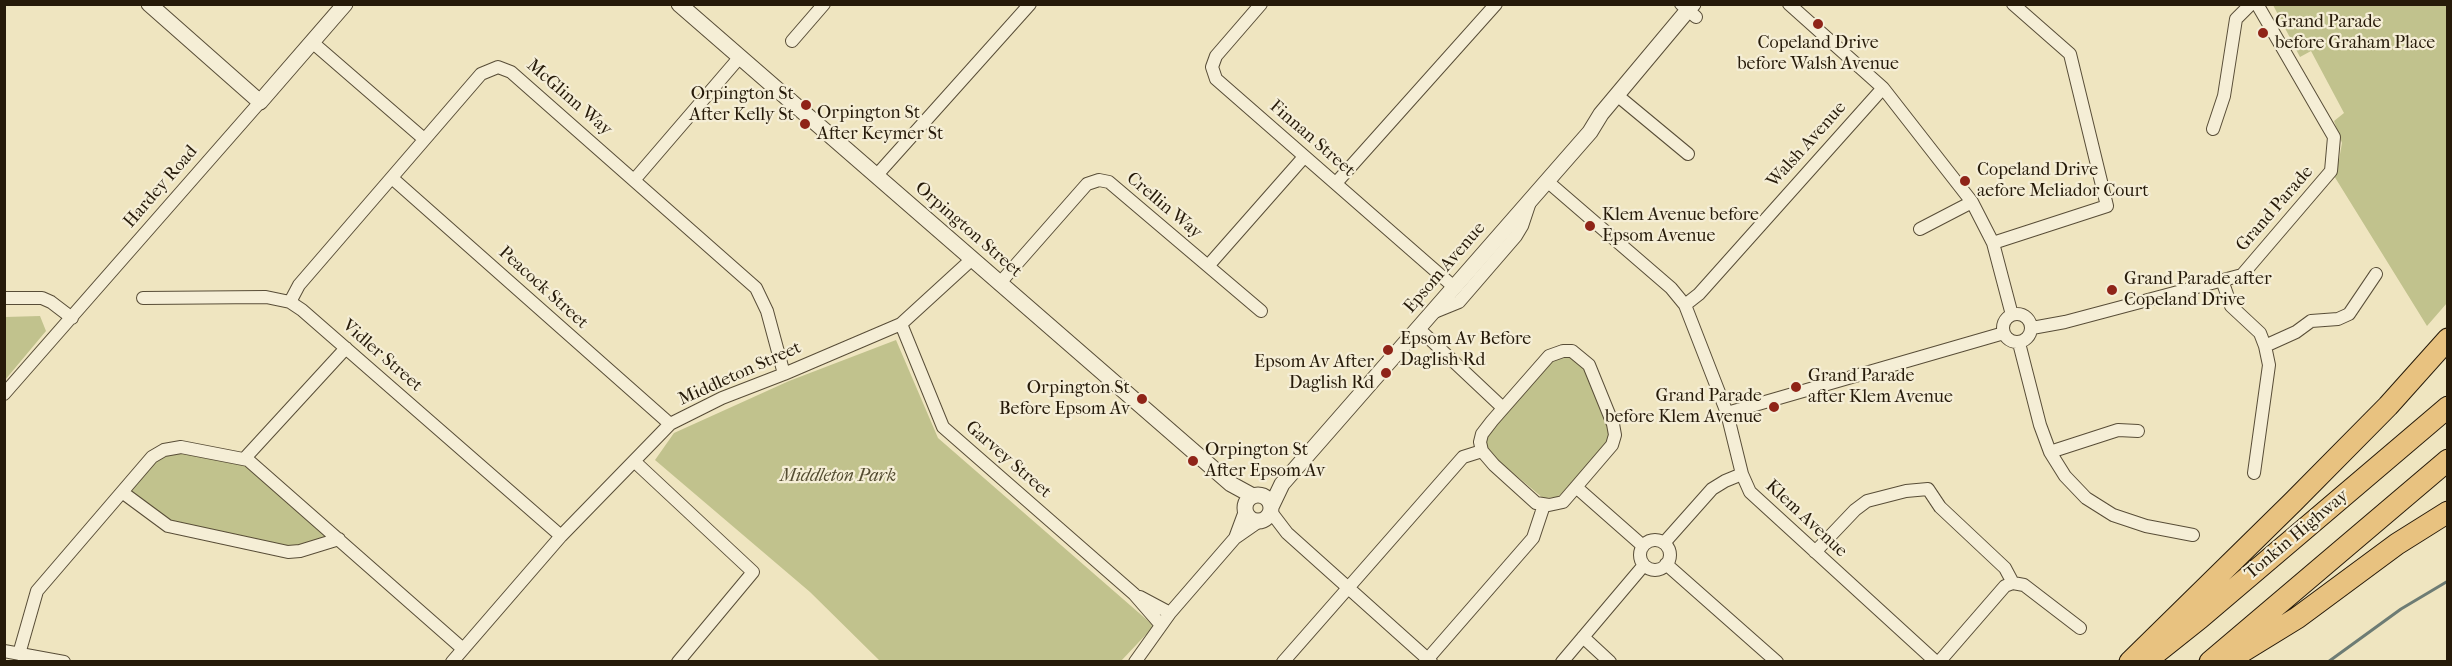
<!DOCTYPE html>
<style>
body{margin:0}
#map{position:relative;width:2452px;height:666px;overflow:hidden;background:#efe5c0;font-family:"IM FELL French Canon",serif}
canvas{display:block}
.frame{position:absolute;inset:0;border:6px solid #261a09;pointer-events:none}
</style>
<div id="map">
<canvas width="2452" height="666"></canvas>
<div class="frame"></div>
</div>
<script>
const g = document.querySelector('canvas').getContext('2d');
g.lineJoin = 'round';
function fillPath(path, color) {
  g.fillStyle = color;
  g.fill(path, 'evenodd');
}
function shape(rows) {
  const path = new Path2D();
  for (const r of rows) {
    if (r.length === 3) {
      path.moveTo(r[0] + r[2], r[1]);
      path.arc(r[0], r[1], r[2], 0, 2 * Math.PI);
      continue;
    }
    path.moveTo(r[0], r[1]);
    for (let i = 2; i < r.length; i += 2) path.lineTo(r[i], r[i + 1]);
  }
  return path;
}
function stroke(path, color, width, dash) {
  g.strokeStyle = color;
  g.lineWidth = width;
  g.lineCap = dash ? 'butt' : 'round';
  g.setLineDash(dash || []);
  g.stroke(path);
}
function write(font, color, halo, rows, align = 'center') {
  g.font = font + ' "IM FELL French Canon",serif';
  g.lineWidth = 4.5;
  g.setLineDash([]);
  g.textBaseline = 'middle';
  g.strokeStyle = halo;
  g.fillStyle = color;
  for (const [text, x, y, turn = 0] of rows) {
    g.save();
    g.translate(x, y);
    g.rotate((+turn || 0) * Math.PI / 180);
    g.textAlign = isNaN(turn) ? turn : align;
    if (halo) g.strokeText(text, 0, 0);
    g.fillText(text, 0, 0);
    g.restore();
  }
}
fillPath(shape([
 [2273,5,2447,5,2447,303,2427,326,2331,171,2339,160,2342,143,2334,121,2344,113,2311,51,2300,57],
 [40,316,46,331,5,380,5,317],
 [896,340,938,438,1154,626,1121,661,880,661,810,592,655,460,674,433,789,381],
 [1568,353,1587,365,1610,425,1610,434,1606,444,1561,494,1557,497,1543,498,1489,453,1485,441,1488,432,1553,358],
 [164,450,245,458,339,539,300,551,168,526,122,492]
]), '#c1c28d');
stroke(shape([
 [2328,662,2401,609,2448,581]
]), '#6d7c74', 3);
const minor = shape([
 [1261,4,1216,56,1212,67,1216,79,1454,287],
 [1681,4,1696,17],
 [1789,4,1883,88,1972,202,1993,243,2012,315],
 [792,41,824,4],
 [312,42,424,139],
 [1618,96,1688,154],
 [2213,129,2224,96,2236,19,2251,4],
 [876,176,1030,4],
 [392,178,670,424],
 [635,179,739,58],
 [1547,181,1671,288,1685,305,1727,413,1742,474,1750,492,1936,662],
 [1336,183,1496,4],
 [1920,229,1972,202],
 [1993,243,2107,206,2070,54,2013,4],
 [1208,266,1304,157],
 [2222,280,2231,306,2260,333,2265,346,2269,365,2254,473],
 [999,284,1087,184,1099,180,1109,182,1261,311],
 [4,298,42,298,51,302,72,318],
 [143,298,266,297,290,302,302,310,561,536],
 [290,302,299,285,481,74,498,67,511,72,756,288,767,311,784,374],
 [1685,305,1699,294,1883,88],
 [1432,313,1459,302,1516,236,1522,226,1530,202],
 [2017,328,14],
 [901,324,943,427,1134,594,1161,625],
 [1418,328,1503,408],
 [2032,328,2065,322,2242,275,2331,171,2334,137,2257,4],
 [2019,343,2040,425,2050,452,2065,476,2086,498,2113,515,2146,526,2193,535],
 [2265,346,2296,332,2311,321,2338,319,2349,314,2376,274],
 [1563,351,1572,351,1589,365,1613,424,1615,435,1612,445,1576,487,1563,502,1549,505,1536,503,1494,465,1482,451,1480,442,1482,434,1492,421,1549,356,1563,351],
 [4,394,260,102],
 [1727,413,2004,333],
 [2050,452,2118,430,2138,431],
 [245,458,346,348],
 [634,461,753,572,678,662],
 [1576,487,1643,546],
 [122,492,168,526,288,552,300,551,339,539],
 [1271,512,1287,533,1431,662],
 [1235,538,1245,511],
 [1655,555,15],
 [1664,543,1712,489,1725,481,1742,474],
 [1815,552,1855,510,1867,501,1906,491,1928,489,1940,507,2005,568,2013,583],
 [1666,564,1777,662],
 [1140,597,1170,613],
 [1583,637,1610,662],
 [4,651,64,662],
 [19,654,37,591,152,457,164,450,181,447,248,460,463,649],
 [452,662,561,536,670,424,722,398,784,374,901,324,971,260],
 [1135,662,1170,613,1235,538,1258,522],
 [1283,662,1463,457,1482,451],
 [1425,662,1533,538,1544,505],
 [1562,662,1644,565],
 [1939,662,2005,586,2013,583,2024,585,2080,628]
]);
const tertiary = shape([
 [149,4,260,102,345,4],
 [679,4,1231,484,1253,496],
 [1258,508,13],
 [1271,507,1282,484,1590,132,1601,114,1693,4]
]);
const motorway = shape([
 [2146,661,2200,618,2448,407],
 [2227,661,2297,618,2397,544,2448,512],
 [2130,662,2293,502,2388,406,2448,339],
 [2210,662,2448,460]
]);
stroke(minor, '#584d37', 14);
stroke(tertiary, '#584d37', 17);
stroke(motorway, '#261a09', 23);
stroke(minor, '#f5eed6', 12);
stroke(tertiary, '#f5eed6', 15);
stroke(motorway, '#e8c280', 21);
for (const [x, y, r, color] of [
 [1818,24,6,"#8f2418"],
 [2263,33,6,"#8f2418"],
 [806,105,6,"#8f2418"],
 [805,124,6,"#8f2418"],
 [1965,181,6,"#8f2418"],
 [1590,226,6,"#8f2418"],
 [2112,290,6,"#8f2418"],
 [1388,350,6,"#8f2418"],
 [1386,373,6,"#8f2418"],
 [1796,387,6,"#8f2418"],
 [1142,399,6,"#8f2418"],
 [1774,407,6,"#8f2418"],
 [1193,461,6,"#8f2418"]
]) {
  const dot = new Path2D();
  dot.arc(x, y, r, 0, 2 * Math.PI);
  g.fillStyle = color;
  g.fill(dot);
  stroke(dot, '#f5eed6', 2);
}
write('18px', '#261a09', '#f5eed6', [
 ["Grand Parade",2275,23],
 ["before Graham Place",2275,44],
 ["Copeland Drive",1818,44,"center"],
 ["before Walsh Avenue",1818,65,"center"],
 ["Orpington St",794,95,"right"],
 ["After Kelly St",794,116,"right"],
 ["Orpington St",817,114],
 ["After Keymer St",817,135],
 ["Copeland Drive",1977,171],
 ["aefore Meliador Court",1977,192],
 ["Klem Avenue before",1602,216],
 ["Epsom Avenue",1602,237],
 ["Grand Parade after",2124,280],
 ["Copeland Drive",2124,301],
 ["Epsom Av Before",1400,340],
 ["Daglish Rd",1400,361],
 ["Epsom Av After",1374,363,"right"],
 ["Daglish Rd",1374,384,"right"],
 ["Grand Parade",1808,377],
 ["after Klem Avenue",1808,398],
 ["Orpington St",1130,389,"right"],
 ["Before Epsom Av",1130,410,"right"],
 ["Grand Parade",1762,397,"right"],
 ["before Klem Avenue",1762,418,"right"],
 ["Orpington St",1205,451],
 ["After Epsom Av",1205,472]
], 'left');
write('18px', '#261a09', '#f5eed6', [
 ["McGlinn Way",569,98,41],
 ["Finnan Street",1312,139,41],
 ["Walsh Avenue",1807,145,-48],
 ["Hardey Road",161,187,-49],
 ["Crellin Way",1164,206,40],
 ["Grand Parade",2275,209,-49],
 ["Orpington Street",968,230,41],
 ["Epsom Avenue",1445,268,-49],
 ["Peacock Street",543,288,42],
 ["Vidler Street",382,356,41],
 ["Middleton Street",740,374,-24],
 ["Garvey Street",1008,460,41],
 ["Klem Avenue",1806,519,43],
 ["Tonkin Highway",2297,535,-40]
]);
write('italic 18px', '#544c31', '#f5eed6', [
 ["Middleton Park",838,477]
]);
</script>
